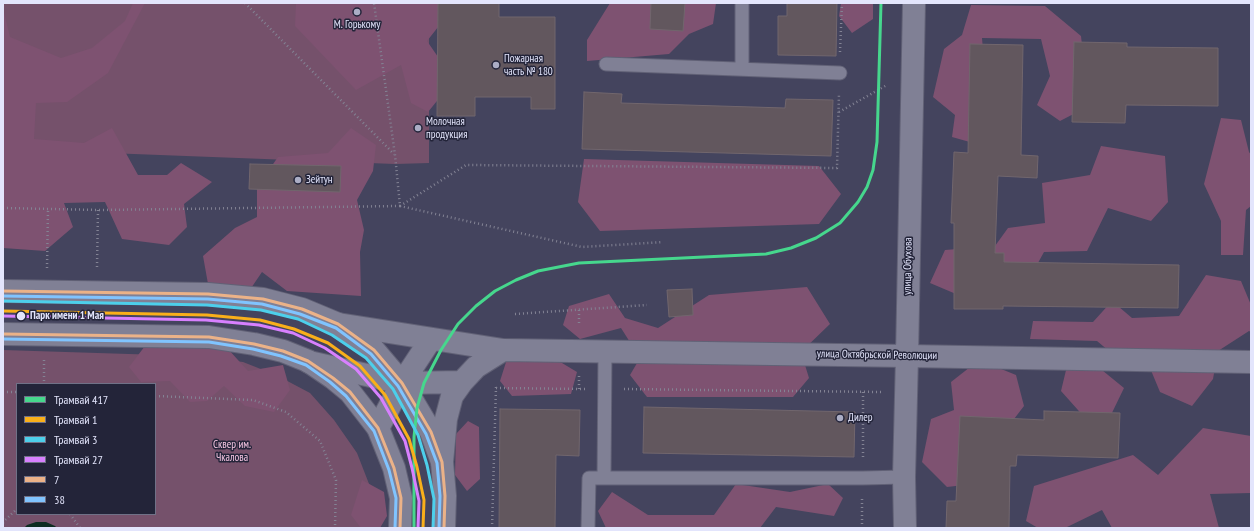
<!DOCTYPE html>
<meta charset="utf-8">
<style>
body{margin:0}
#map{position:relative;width:1254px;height:531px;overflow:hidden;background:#44445e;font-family:"PT Sans Narrow",sans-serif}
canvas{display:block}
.frame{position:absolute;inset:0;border:4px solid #e3e5fc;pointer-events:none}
.legend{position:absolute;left:16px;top:383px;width:140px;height:132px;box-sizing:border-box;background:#232439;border:1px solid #707187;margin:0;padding:5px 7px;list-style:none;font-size:12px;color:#e3e5fc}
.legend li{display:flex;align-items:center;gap:8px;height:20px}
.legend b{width:20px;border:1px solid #707187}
</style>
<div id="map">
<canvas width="1254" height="531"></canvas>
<div class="frame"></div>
<ul class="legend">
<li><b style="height:5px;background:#46d78d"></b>Трамвай 417</li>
<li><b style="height:5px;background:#f9af1a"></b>Трамвай 1</li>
<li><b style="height:5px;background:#4dcfeb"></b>Трамвай 3</li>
<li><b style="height:5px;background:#d880ff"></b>Трамвай 27</li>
<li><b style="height:5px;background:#ebb288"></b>7</li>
<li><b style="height:5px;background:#80c4ff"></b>38</li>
</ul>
</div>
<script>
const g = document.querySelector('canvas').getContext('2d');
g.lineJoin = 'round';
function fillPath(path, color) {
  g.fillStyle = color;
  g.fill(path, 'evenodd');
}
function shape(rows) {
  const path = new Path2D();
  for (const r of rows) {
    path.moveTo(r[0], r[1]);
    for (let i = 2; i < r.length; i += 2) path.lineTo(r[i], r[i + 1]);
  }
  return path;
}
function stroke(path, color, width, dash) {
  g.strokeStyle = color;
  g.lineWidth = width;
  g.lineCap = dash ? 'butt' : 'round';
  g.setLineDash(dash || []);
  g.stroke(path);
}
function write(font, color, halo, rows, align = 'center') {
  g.font = font + ' "PT Sans Narrow",sans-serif';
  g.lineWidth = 3;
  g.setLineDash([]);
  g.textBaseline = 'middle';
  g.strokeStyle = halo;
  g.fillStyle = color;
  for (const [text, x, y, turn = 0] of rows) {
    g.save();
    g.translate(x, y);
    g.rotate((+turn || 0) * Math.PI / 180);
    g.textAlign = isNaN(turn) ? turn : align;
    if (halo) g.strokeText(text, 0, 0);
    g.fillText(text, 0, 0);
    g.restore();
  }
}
fillPath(shape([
 [3,3,429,3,429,163,395,164,3,149],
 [3,350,192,356,243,362,276,375,310,393,334,420,357,453,371,489,379,528,3,528],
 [17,384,155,384,155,514,17,514]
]), '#75516b');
fillPath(shape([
 [133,3,145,3,108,73,67,102,36,103,34,139,84,143,112,128,138,175,167,175,181,163,212,182,184,204,187,227,169,245,122,239,105,202,64,203,73,227,45,251,3,248,3,8,10,37,61,58,92,48,125,21],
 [296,3,454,3,454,7,427,41,454,80,428,112,411,103,401,65,356,90,295,26],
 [610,3,716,3,713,24,689,34,669,54,587,61,587,40],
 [841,3,873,3,873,19,852,33,839,16],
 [971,5,1045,6,1081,36,1089,106,1060,121,1037,105,1050,76,1041,39,982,38,991,148,952,137,955,115,933,97,944,49,962,35],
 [1221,118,1241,120,1249,152,1251,155,1251,206,1246,210,1243,255,1221,255,1221,221,1204,184],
 [351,128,376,145,373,171,357,200,364,230,360,252,361,296,287,291,262,272,245,297,210,295,203,256,235,228,257,217,257,187,278,157,328,153],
 [1101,146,1165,156,1168,202,1151,221,1108,208,1087,251,1044,252,1028,281,956,294,930,283,945,250,995,246,1008,228,1045,223,1042,183,1090,175],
 [584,159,819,166,841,194,819,224,600,231,578,202],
 [1206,275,1241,281,1251,305,1251,332,1249,331,1218,351,1213,379,1192,406,1160,392,1145,356,1115,356,1097,341,1030,339,1033,321,1093,322,1112,301,1132,318,1179,316],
 [807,287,830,324,801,352,809,378,793,397,647,397,630,375,640,358,621,328,580,339,563,325,569,306,609,294,625,318,658,328,709,295],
 [145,346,228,349,248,371,283,365,290,390,274,412,245,406,224,386,207,401,190,402,170,381,141,382,129,367],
 [552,357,577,372,571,394,512,396,500,381,507,359],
 [979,360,1016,375,1024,406,1004,432,973,484,947,487,922,462,931,419,954,410,951,382],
 [1067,366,1097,366,1124,388,1109,419,1086,419,1061,391],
 [468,421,479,427,480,479,467,491,455,475,456,434],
 [1203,428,1251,436,1251,493,1210,494,1219,528,1112,528,1102,510,1065,528,1038,528,1026,521,1034,486,1133,455,1158,475],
 [362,480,384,492,387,516,380,528,361,528,351,515],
 [736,484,790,492,828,484,843,498,834,516,776,507,760,528,606,528,598,511,612,492,648,515,714,515]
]), '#7e5271');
fillPath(shape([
 [36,522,46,522,55,526,57,528,24,528,27,525]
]), '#0c2c21');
const building = shape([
 [438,3,499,3,499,17,555,17,555,109,531,109,531,97,475,97,475,116,437,116,438,3],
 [651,3,685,3,683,31,650,29,651,3],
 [787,3,837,3,836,56,778,55,778,16,787,16,787,3],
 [1074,42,1127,43,1127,47,1218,48,1218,106,1126,105,1125,123,1072,122,1074,42],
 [970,44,1023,45,1021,155,1038,156,1037,178,998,176,995,253,1004,253,1004,262,1179,265,1178,308,1003,306,1003,309,954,309,954,223,951,223,954,152,968,153,970,44],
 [584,92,622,94,621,103,785,108,786,99,833,100,831,156,582,149,584,92],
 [250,164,341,166,340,192,249,189,250,164],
 [692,289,693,315,669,317,667,290,692,289],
 [644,407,855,412,854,457,643,453,644,407],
 [500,409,580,410,579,456,556,455,555,528,499,528,500,409],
 [1044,411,1120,413,1118,458,1017,455,1016,466,1010,466,1009,528,946,528,947,501,956,501,960,416,1044,420,1044,411]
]);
fillPath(building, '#62575e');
stroke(building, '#71666d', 1);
const service = shape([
 [742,3,742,69],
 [606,64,840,73],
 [604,478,605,352],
 [588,528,589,478,863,478,904,477]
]);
const minor = shape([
 [905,528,904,477,907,356,1251,362]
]);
const tertiary = shape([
 [338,324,503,350,907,356,914,3],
 [309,362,402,383,462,382],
 [378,428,402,383,431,339],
 [442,462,446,419,452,396,462,382,476,367,503,350]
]);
const secondary = shape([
 [3,291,208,294,263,299,302,309,338,324,374,350,402,383,431,432,442,462,445,496,444,528],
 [3,334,209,337,254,344,283,351,308,361,333,378,350,392,378,428,394,468,401,498,400,528]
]);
stroke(service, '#616176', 15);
stroke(minor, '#616176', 24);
stroke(tertiary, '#616176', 24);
stroke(secondary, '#616176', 24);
stroke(shape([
 [245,3,394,154],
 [840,52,842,3],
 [839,112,887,85],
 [400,206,466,165,837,168,839,93],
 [400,206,582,247,663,242],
 [3,208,98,210,400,206,395,155,374,3],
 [97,267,98,210],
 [47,268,48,209],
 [579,310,579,326],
 [515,314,647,305],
 [44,360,44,384],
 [496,388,585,389],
 [579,389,579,375],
 [624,389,881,392],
 [3,392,17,392],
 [155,396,253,400,286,412,320,441,336,480,335,528],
 [863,457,863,391],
 [70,514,80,528],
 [3,523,5,520,17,509],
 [492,528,496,387],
 [862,528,862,498]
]), '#838394', 2.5, [1, 3]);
stroke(service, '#808095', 13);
stroke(minor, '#808095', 22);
stroke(tertiary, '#808095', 22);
stroke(secondary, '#808095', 22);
stroke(shape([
 [3,291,208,294,263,299,302,309,338,324,374,350,402,383,431,432,442,462,445,496,444,528],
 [3,334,209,337,254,344,283,351,308,361,333,378,350,392,378,428,394,468,401,498,400,528]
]), '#ebb288', 3);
stroke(shape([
 [3,296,208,299,262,304,300,314,336,328,371,354,398,386,426,434,437,463,440,496,439,528],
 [3,339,209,342,253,349,281,356,306,365,330,382,346,396,374,431,389,470,396,498,395,528]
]), '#80c4ff', 3);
stroke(shape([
 [414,528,414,437,417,408,424,383,441,350,458,324,476,306,495,291,516,280,538,271,579,263,766,254,791,248,816,238,840,223,858,202,867,187,873,170,877,142,881,3]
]), '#46d78d', 3);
stroke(shape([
 [3,311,207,315,260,320,294,329,328,343,360,366,385,395,409,439,417,467,424,500,423,528]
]), '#f9af1a', 3);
stroke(shape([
 [3,301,207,305,261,310,298,319,332,335,366,358,393,389,418,435,427,465,434,499,433,528]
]), '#4dcfeb', 3);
stroke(shape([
 [3,316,206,320,259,325,293,333,325,348,356,369,381,398,405,441,412,468,419,501,418,528]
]), '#d880ff', 3);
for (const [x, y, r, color] of [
 [357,12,4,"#abadc5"],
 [496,65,4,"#abadc5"],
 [418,128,4,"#abadc5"],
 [298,180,4,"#abadc5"],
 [21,316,5,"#e3e5fc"],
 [840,418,4,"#abadc5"]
]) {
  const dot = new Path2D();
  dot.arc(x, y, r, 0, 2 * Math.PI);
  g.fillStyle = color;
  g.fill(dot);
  stroke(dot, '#232439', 1.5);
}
write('11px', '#e3e5fc', '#232439', [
 ["М. Горькому",357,25,"center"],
 ["Пожарная",504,59],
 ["часть № 180",504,72],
 ["Молочная",426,122],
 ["продукция",426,135],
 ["Зейтун",306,180],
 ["Дилер",848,418]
], 'left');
write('11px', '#e3e5fc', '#232439', [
 ["улица Обухова",908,266,-89],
 ["улица Октябрьской Революции",877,355,1]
]);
write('bold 11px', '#e3e5fc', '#232439', [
 ["Парк имени 1 Мая",30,316]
], 'left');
write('11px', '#f7c6e3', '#232439', [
 ["Сквер им.",232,445],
 ["Чкалова",232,458]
]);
</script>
